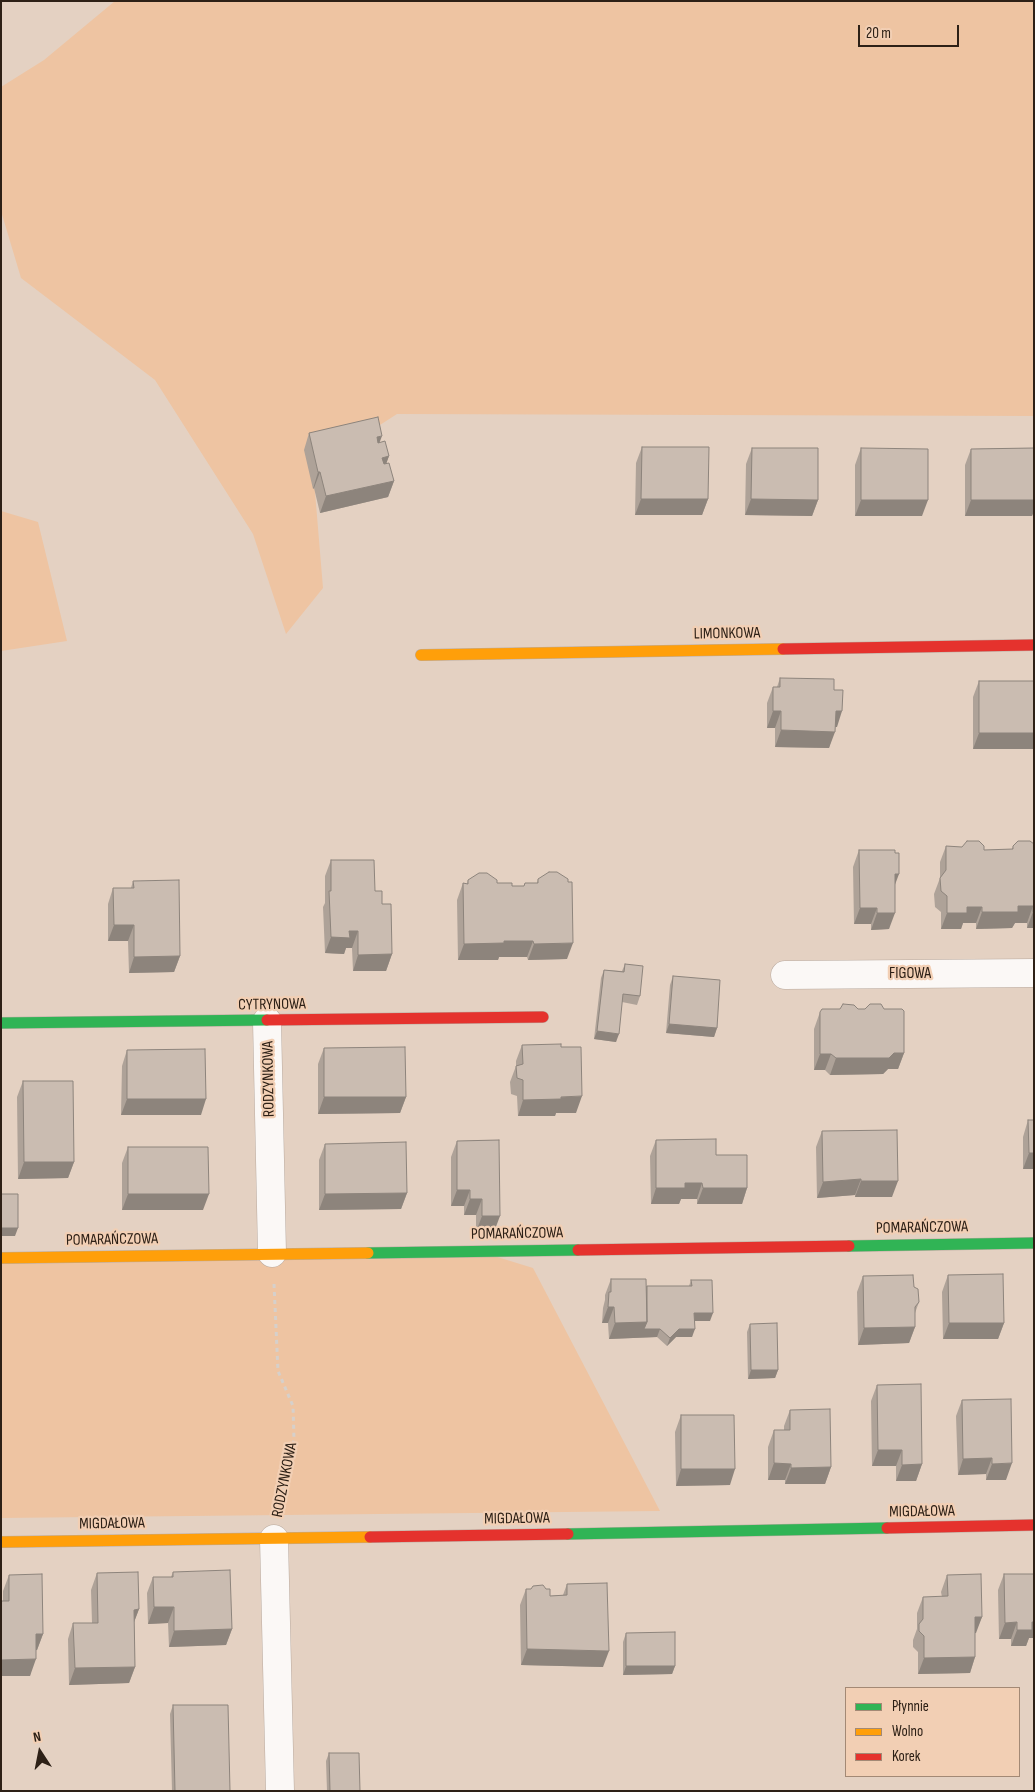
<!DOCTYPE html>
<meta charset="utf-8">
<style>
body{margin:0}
#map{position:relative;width:1035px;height:1792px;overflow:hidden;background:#e4d1c2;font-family:"Sofia Sans Condensed",sans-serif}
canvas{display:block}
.frame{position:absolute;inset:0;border:2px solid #2d2016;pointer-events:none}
.legend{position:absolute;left:845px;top:1687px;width:175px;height:90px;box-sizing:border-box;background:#f2cfb4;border:1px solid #a38975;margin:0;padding:6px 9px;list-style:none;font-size:15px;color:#2d2016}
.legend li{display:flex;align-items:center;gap:10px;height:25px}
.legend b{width:25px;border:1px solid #a38975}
.north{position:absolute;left:15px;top:1727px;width:50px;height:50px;-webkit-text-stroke:4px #f2cfb4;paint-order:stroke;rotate:349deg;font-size:14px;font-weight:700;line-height:20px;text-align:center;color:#2d2016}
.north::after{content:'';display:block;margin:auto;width:18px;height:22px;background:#2d2016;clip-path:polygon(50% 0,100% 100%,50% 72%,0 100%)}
.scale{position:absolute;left:858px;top:25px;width:101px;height:22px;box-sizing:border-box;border:2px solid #2d2016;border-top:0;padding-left:6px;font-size:15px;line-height:18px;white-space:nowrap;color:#2d2016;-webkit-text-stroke:4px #f2cfb4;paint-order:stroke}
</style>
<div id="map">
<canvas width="1035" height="1792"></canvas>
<div class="frame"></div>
<ul class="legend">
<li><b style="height:6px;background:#30b455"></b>Płynnie</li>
<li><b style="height:6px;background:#ff9f0a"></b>Wolno</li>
<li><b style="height:6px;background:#e5322d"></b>Korek</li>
</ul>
<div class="north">N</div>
<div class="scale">20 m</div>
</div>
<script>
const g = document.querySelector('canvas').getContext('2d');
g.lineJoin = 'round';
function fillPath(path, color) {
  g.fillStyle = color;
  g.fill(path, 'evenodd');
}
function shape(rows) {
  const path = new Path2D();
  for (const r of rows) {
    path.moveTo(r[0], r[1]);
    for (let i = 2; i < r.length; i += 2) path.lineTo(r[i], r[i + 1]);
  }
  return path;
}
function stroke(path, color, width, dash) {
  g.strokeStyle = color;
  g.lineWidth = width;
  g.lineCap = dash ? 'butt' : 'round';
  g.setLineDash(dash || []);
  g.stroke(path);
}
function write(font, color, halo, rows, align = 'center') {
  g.font = font + ' "Sofia Sans Condensed",sans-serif';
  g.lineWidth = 4.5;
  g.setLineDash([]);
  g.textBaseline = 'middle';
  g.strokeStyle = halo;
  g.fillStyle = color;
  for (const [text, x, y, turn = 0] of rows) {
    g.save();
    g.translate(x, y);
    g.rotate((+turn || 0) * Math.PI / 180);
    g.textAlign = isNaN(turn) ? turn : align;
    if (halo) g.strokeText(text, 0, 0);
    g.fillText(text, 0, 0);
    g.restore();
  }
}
fillPath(shape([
 [115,1,1034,1,1034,416,397,414,313,468,323,588,286,634,253,534,155,380,21,278,1,211,1,87,44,60],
 [1,511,38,522,67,641,1,651],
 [481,1252,533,1268,660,1511,1,1518,1,1263]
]), '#eec4a2');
const street = shape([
 [785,975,1034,973],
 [267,1021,272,1253],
 [274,1539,280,1791]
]);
const fast = shape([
 [1,1023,267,1020],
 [849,1246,1034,1243],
 [368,1253,578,1250],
 [568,1534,887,1528]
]);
const slow = shape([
 [421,655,783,649],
 [1,1258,368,1253],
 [1,1542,370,1537]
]);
const jam = shape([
 [783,649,1034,645],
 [267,1020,543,1017],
 [578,1250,849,1246],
 [887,1528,1034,1525],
 [370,1537,568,1534]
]);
stroke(street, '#b9aa9f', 29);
stroke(fast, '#b9aa9f', 12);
stroke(slow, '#b9aa9f', 12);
stroke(jam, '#b9aa9f', 12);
stroke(shape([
 [274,1284,278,1371,293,1406,294,1439,280,1508]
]), '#d6d0cb', 3, [4, 4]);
stroke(street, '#fbf8f6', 28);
stroke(fast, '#30b455', 11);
stroke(slow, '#ff9f0a', 11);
stroke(jam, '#e5322d', 11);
fillPath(shape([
 [309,433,380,443,389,456,386,463,394,481,388,497,320,513,314,488,313,489,304,450],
 [642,447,708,499,702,515,635,515,636,463],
 [752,448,818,500,812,516,745,515,746,464],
 [861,448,922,516,855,516,855,465],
 [1034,448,1034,511,1032,516,965,516,965,465,971,449],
 [780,678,834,690,837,727,835,727,829,748,775,747,775,728,767,728,767,703,773,687,777,687],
 [979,681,1034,681,1033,749,973,749,973,697],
 [1034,844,1034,928,1027,928,1027,923,1015,923,1012,928,976,929,976,923,963,923,961,929,941,929,941,912,935,907,934,894,940,878,940,862,946,846,984,850,1012,849,1013,846],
 [859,850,895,885,889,929,871,930,871,924,854,924,853,867],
 [331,860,375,891,382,904,392,954,386,971,353,971,352,948,346,948,344,954,325,953,323,907,325,903,325,876],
 [538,879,567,959,528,960,527,957,499,957,498,960,458,960,457,900,463,883,467,884,468,880,497,883,512,886,524,886,525,883,537,883],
 [133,881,180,956,174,972,129,973,128,941,108,941,108,904,113,888,131,888],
 [625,964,640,996,637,1005,622,1002,616,1042,594,1039,601,978,604,970,622,971],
 [673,976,717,1028,714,1037,666,1033,670,985],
 [840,1009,904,1053,898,1069,888,1069,883,1074,830,1075,825,1070,814,1070,814,1029,820,1012],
 [522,1045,561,1047,576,1113,556,1113,555,1116,518,1116,517,1096,511,1094,510,1082,516,1066,516,1061],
 [324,1048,406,1097,400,1113,318,1114,318,1064],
 [127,1050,201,1115,121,1115,122,1066],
 [23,1081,74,1162,68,1178,18,1179,17,1097],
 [1028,1120,1034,1120,1034,1169,1023,1169,1023,1137],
 [822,1131,892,1197,855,1197,855,1195,817,1198,816,1147],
 [499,1140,494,1232,476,1232,476,1215,464,1215,464,1206,451,1206,451,1157,457,1141],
 [656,1140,716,1155,747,1188,742,1204,697,1204,697,1199,681,1199,679,1204,651,1204,650,1156],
 [325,1144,407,1193,401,1209,319,1210,319,1160],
 [128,1147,203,1210,122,1210,122,1163],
 [948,1275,1004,1323,998,1339,943,1339,942,1292],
 [863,1276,914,1287,919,1302,915,1313,915,1327,909,1343,858,1345,857,1292],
 [611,1279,647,1286,689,1286,691,1280,710,1321,695,1321,692,1337,676,1337,667,1346,657,1337,609,1339,608,1323,602,1323,603,1308,605,1300,605,1295],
 [750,1324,778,1370,775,1378,748,1379,747,1332],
 [877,1385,922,1464,916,1481,896,1481,896,1466,872,1466,871,1401],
 [962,1400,1006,1480,986,1480,986,1474,958,1475,956,1416],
 [790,1410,831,1467,825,1484,785,1484,785,1480,768,1480,768,1447,774,1430,784,1430,784,1426],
 [681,1415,730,1485,676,1486,675,1432],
 [173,1572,232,1629,226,1645,169,1647,168,1623,148,1624,147,1593,153,1577,171,1577],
 [97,1573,139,1609,134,1622,135,1667,129,1683,69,1685,68,1639,73,1623,92,1623,91,1590],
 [1004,1574,1029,1638,1026,1646,1011,1646,1011,1639,999,1639,998,1590],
 [9,1575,43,1634,37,1650,36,1650,30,1676,1,1676,1,1601,3,1601,3,1591],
 [947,1575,982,1617,975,1633,975,1657,970,1673,918,1674,918,1652,913,1647,913,1640,917,1629,917,1613,923,1597,942,1597,941,1592],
 [567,1584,603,1667,521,1665,520,1605,526,1589,531,1589,550,1596,563,1595],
 [626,1633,675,1666,672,1674,623,1675,623,1642],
 [173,1705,230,1791,172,1791,170,1714],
 [329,1753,360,1791,327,1791,326,1761]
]), '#aea298');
fillPath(shape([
 [382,436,376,452,377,437],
 [389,456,383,473,382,458],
 [318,472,320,472,314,488,313,489],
 [394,481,388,497,320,513,326,496],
 [641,499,708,499,702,515,635,515],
 [751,499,818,500,812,516,745,515],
 [861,500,928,500,922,516,855,516],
 [971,500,1034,500,1034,511,1032,516,965,516],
 [773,711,781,711,775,728,767,728],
 [836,711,842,711,837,727,830,727],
 [781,730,835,732,829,748,775,747],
 [979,733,1034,733,1034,748,1033,749,973,749],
 [895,874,899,874,893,890],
 [1018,906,1033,906,1027,923,1015,923,1012,928,976,929,982,912],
 [967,907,982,907,976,923,963,923,961,929,941,929,947,913],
 [860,908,877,908,871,924,854,924],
 [1033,912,1034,912,1034,928,1027,928],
 [877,913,895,913,889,929,871,930],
 [114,925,134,925,128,941,108,941],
 [349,931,358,931,352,948,346,948,344,954,325,953,331,937],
 [504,941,533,941,527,957,499,957,498,960,458,960,464,944],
 [573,943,567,959,528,960,534,944],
 [392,954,386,971,353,971,358,955],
 [180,956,174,972,129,973,134,957],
 [669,1024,717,1028,714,1037,666,1033],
 [597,1031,619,1034,616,1042,594,1039],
 [894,1053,904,1053,898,1069,888,1069,883,1074,830,1075,836,1058],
 [820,1054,831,1054,825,1070,814,1070],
 [582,1096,576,1113,556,1113,555,1116,518,1116,523,1100],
 [324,1097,406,1097,400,1113,318,1114],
 [127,1099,206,1099,201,1115,121,1115],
 [1029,1153,1034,1153,1034,1169,1023,1169],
 [24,1162,74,1162,68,1178,18,1179],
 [861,1179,855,1195,817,1198,823,1182],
 [861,1181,898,1181,892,1197,855,1197],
 [685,1183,702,1183,697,1199,681,1199,679,1204,651,1204,656,1188],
 [703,1188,747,1188,742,1204,697,1204],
 [457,1190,470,1190,464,1206,451,1206],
 [407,1193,401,1209,319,1210,325,1194],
 [128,1194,209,1194,203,1210,122,1210],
 [470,1199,482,1199,476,1215,464,1215],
 [482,1216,500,1216,494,1232,476,1232],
 [1,1228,18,1228,15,1236,1,1236],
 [608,1307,614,1307,608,1323,602,1323],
 [694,1313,713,1313,710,1321,691,1321],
 [647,1322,660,1329,657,1337,609,1339,615,1323],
 [949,1323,1004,1323,998,1339,943,1339],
 [915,1327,909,1343,858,1345,864,1328],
 [679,1329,695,1329,692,1337,676,1337,667,1346,670,1338],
 [751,1370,778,1370,775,1378,748,1379],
 [878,1450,902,1450,896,1466,872,1466],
 [992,1458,986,1474,958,1475,963,1459],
 [774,1463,791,1464,785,1480,768,1480],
 [1012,1463,1006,1480,986,1480,992,1464],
 [922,1464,916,1481,896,1481,902,1465],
 [831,1467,825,1484,785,1484,791,1468],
 [681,1469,735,1469,730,1485,676,1486],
 [154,1607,174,1607,168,1623,148,1624],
 [139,1609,133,1625,134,1610],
 [975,1617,982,1617,976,1633,969,1634],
 [1017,1622,1011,1639,999,1639,1005,1623],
 [1032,1622,1034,1622,1034,1638,1029,1638,1026,1646,1011,1646,1017,1630],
 [232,1629,226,1645,169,1647,174,1631],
 [36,1634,43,1634,37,1650,30,1651],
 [527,1649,609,1651,603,1667,521,1665],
 [975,1657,970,1673,918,1674,924,1658],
 [36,1659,30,1676,1,1676,1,1660],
 [626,1666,675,1666,672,1674,623,1675],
 [135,1667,129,1683,69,1685,75,1668]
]), '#8d847c');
const building = shape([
 [378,417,382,436,377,437,378,443,385,441,389,456,382,458,384,464,389,463,394,481,326,496,320,472,318,472,309,433,378,417],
 [642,447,709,447,708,499,641,499,642,447],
 [752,448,818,448,818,500,751,499,752,448],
 [861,448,928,449,928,500,861,500,861,448],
 [1034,448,1034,500,971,500,971,449,1034,448],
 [780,678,834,679,834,690,843,690,842,711,836,711,835,732,781,730,781,711,773,711,773,687,780,687,780,678],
 [979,681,1034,681,1034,733,979,733,979,681],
 [967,841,979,841,984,846,984,850,1013,849,1013,846,1018,841,1030,841,1034,844,1034,912,1033,912,1033,906,1018,906,1018,912,982,912,982,907,967,907,967,913,947,913,947,896,941,891,940,878,946,870,946,846,962,847,967,841],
 [859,850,895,850,895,853,899,853,899,874,895,874,895,913,877,913,877,908,860,908,859,850],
 [331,860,374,860,375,891,382,891,382,904,391,904,392,954,358,955,358,931,349,931,350,938,331,937,329,891,331,891,331,860],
 [549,872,557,872,568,879,568,882,572,882,573,943,534,944,533,941,504,941,504,943,464,944,463,883,468,884,468,880,479,873,487,873,497,880,497,883,512,883,512,886,524,886,525,883,538,883,538,879,549,872],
 [179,880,180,956,134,957,134,925,114,925,113,888,134,888,133,881,179,880],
 [625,964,643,966,640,996,623,994,619,1034,597,1031,604,970,624,972,625,964],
 [673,976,720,980,717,1028,669,1024,673,976],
 [843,1004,854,1005,858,1009,865,1009,870,1004,881,1004,884,1009,902,1009,904,1011,904,1053,894,1053,889,1058,836,1058,831,1054,820,1054,820,1012,822,1009,840,1009,843,1004],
 [561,1044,561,1047,581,1047,582,1096,561,1097,561,1099,523,1100,523,1080,517,1078,516,1066,523,1064,522,1045,561,1044],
 [405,1047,406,1097,324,1097,324,1048,405,1047],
 [205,1049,206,1099,127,1099,127,1050,205,1049],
 [23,1081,73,1081,74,1162,24,1162,23,1081],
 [1028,1120,1034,1120,1034,1153,1029,1153,1028,1120],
 [897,1130,898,1181,861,1181,861,1179,823,1182,822,1131,897,1130],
 [716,1139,716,1155,747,1155,747,1188,703,1188,702,1183,685,1183,685,1188,656,1188,656,1140,716,1139],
 [499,1140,500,1216,482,1216,482,1199,470,1199,470,1190,457,1190,457,1141,499,1140],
 [406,1142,407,1193,325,1194,325,1144,406,1142],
 [128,1147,208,1147,209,1194,128,1194,128,1147],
 [1,1194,18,1194,18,1228,1,1228,1,1194],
 [1003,1274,1004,1323,949,1323,948,1275,1003,1274],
 [913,1275,914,1287,918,1289,919,1302,915,1307,915,1327,864,1328,863,1276,913,1275],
 [611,1279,646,1279,647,1322,615,1323,614,1307,608,1307,609,1292,611,1292,611,1279],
 [691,1280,712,1280,713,1313,694,1313,695,1329,679,1329,670,1338,660,1329,644,1329,647,1322,647,1286,692,1286,691,1280],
 [777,1323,778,1370,751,1370,750,1324,777,1323],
 [921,1384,922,1464,902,1465,902,1450,878,1450,877,1385,921,1384],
 [1011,1399,1012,1463,992,1464,992,1458,963,1459,962,1400,1011,1399],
 [830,1409,831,1467,791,1468,791,1464,774,1463,774,1430,790,1430,790,1410,830,1409],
 [681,1415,734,1415,735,1469,681,1469,681,1415],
 [230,1570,232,1629,174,1631,174,1607,154,1607,153,1577,173,1577,173,1572,230,1570],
 [138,1572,139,1609,134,1610,135,1667,75,1668,73,1623,98,1623,97,1573,138,1572],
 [42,1574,43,1634,36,1634,36,1659,1,1660,1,1601,9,1601,9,1575,42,1574],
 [981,1574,982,1617,975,1617,975,1657,924,1658,924,1636,919,1631,919,1624,923,1619,923,1597,948,1596,947,1575,981,1574],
 [1004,1574,1034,1574,1034,1622,1032,1622,1032,1630,1017,1630,1017,1622,1005,1623,1004,1574],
 [607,1583,609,1651,527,1649,526,1589,531,1589,533,1586,543,1585,546,1589,550,1589,550,1596,567,1595,567,1584,607,1583],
 [675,1632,675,1666,626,1666,626,1633,675,1632],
 [173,1705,228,1705,230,1791,175,1791,173,1705],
 [329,1753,359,1753,360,1791,330,1791,329,1753]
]);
fillPath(building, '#cabcb1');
stroke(building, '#8d847c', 1);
write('16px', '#2d2016', '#f2cfb4', [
 ["LIMONKOWA",727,634,-1],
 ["FIGOWA",910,974],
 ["CYTRYNOWA",272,1005,-1],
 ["RODZYNKOWA",269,1079,-91],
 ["POMARAŃCZOWA",922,1228,-1],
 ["POMARAŃCZOWA",517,1234,-1],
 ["POMARAŃCZOWA",112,1240,-1],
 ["RODZYNKOWA",285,1480,-79],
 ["MIGDAŁOWA",922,1512,-1],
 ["MIGDAŁOWA",517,1519,-1],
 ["MIGDAŁOWA",112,1524,-1]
]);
</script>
